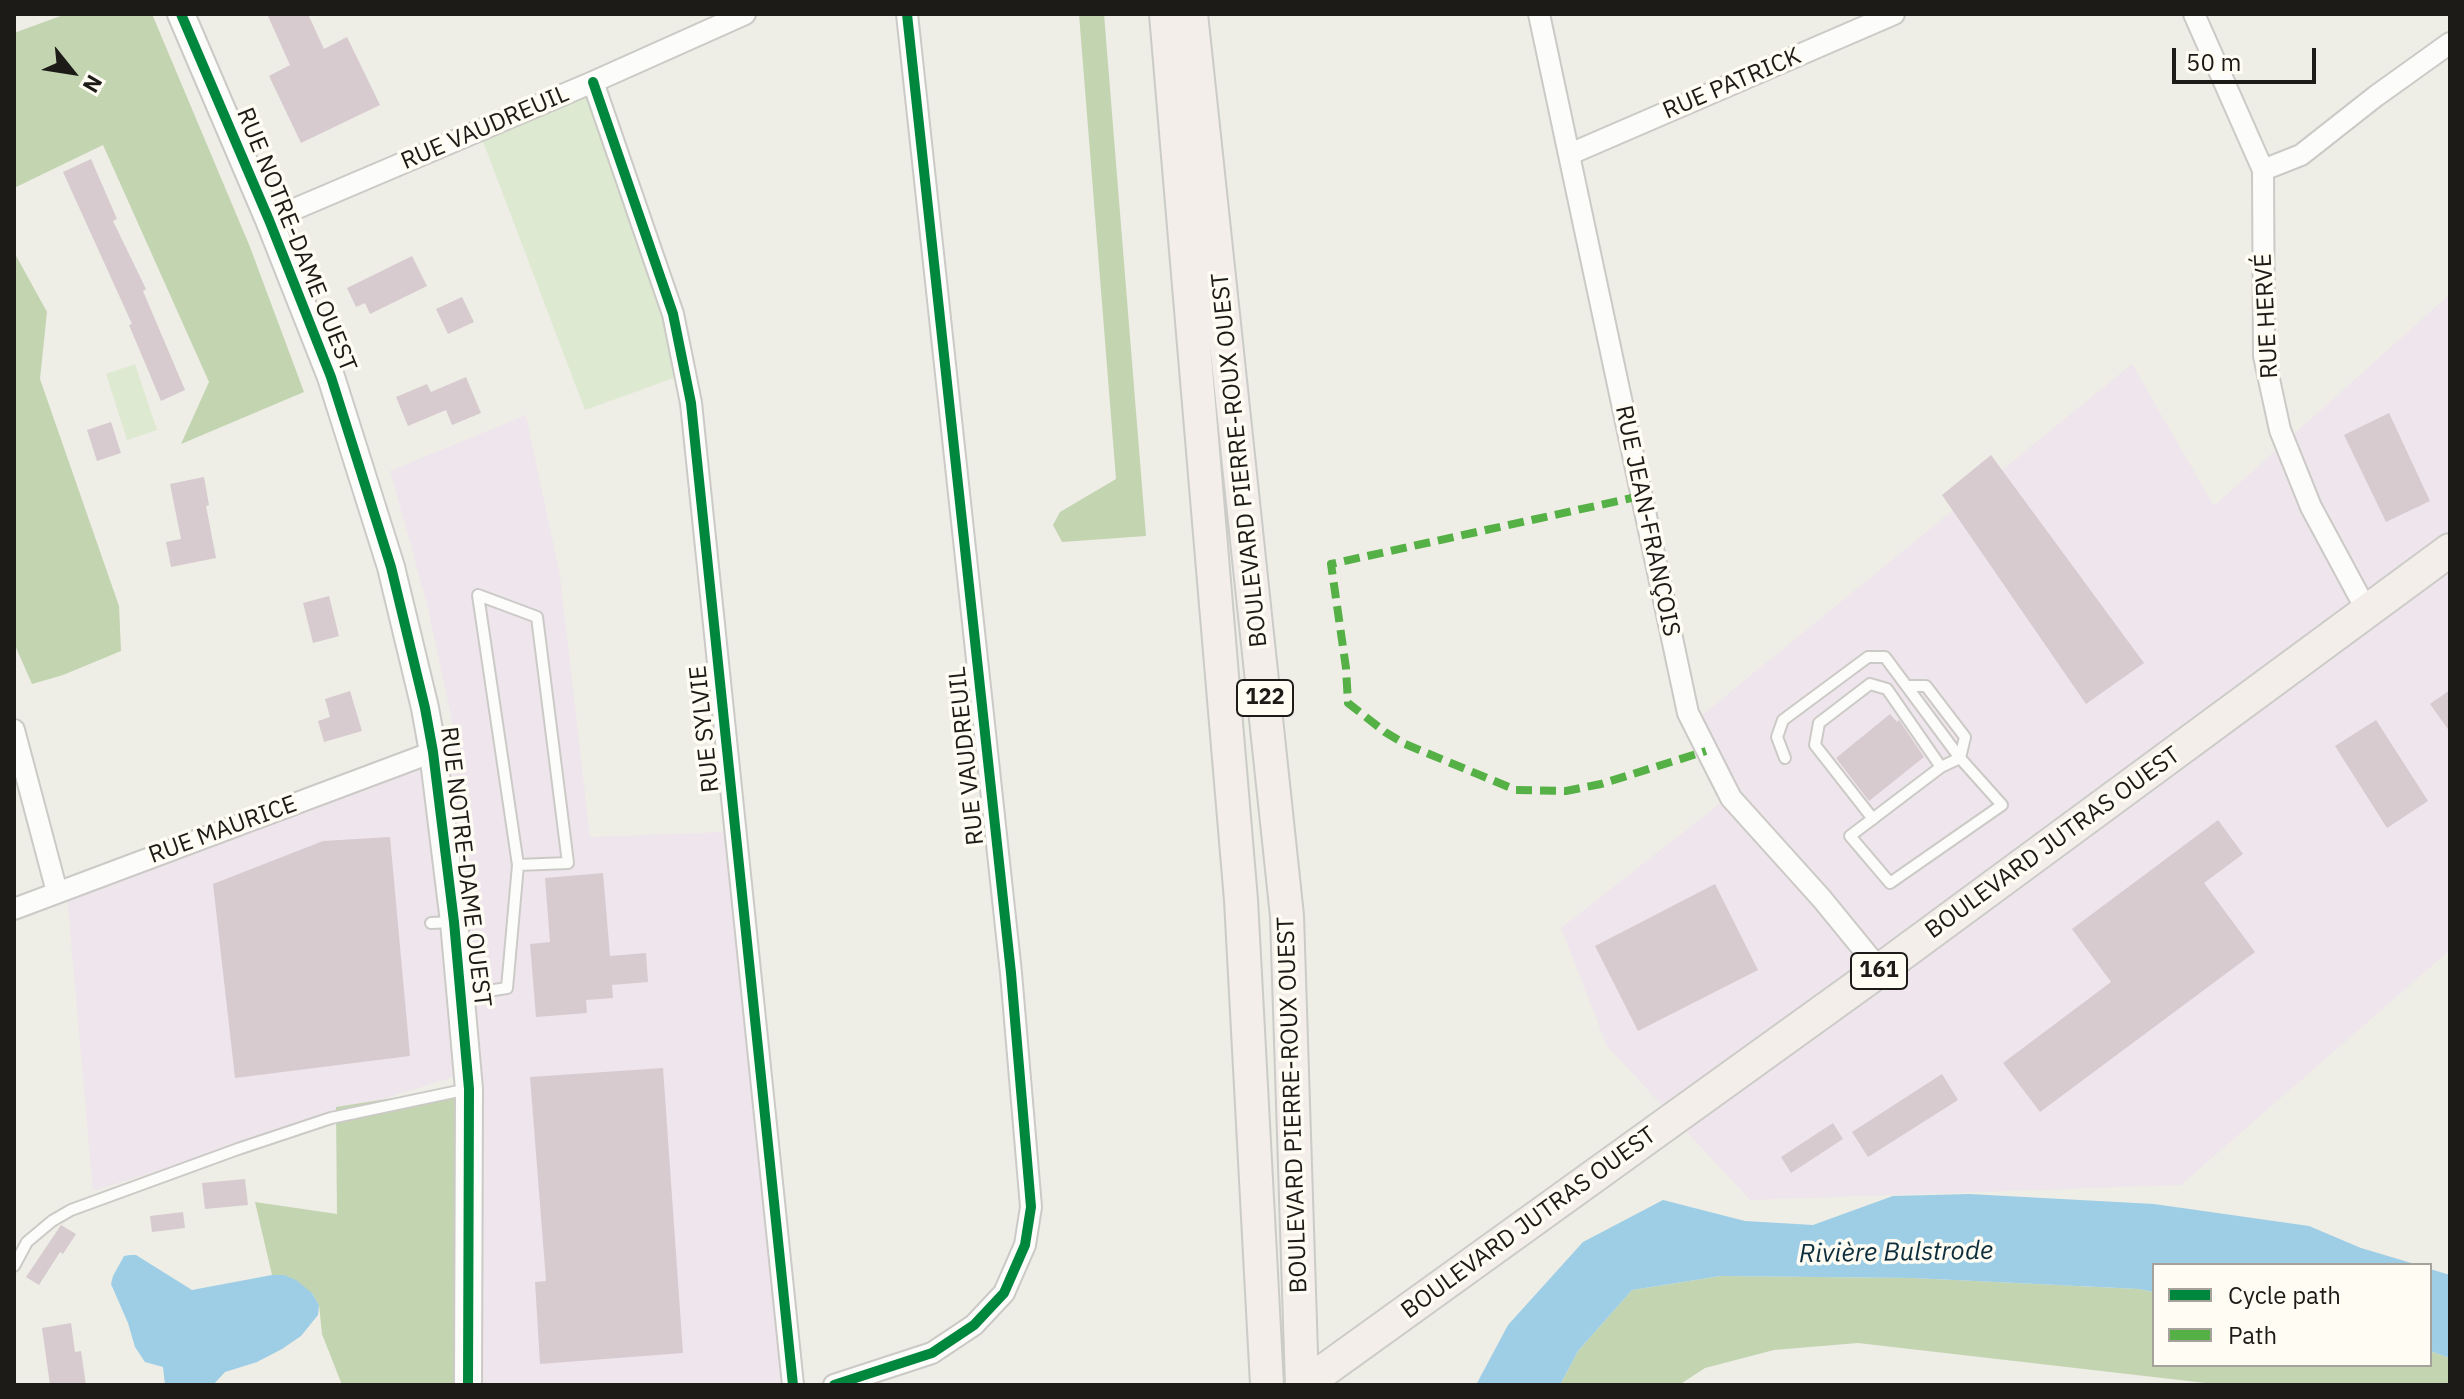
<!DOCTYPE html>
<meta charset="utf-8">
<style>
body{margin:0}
#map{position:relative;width:2464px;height:1399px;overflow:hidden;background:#eeede6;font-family:"IBM Plex Sans",sans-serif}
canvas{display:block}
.frame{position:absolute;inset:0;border:16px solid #1c1b17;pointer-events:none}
.legend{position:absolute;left:2152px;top:1263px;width:280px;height:104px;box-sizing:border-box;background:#fffcf3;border:2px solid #a4a29b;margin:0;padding:10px 14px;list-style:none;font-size:24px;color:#1c1b17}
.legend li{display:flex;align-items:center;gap:16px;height:40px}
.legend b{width:40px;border:2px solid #a4a29b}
.north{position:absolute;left:32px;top:32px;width:80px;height:80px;-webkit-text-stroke:6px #fffcf3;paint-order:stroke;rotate:120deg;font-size:22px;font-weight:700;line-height:32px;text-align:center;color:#1c1b17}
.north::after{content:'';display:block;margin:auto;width:28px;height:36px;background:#1c1b17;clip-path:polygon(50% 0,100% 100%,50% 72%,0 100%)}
.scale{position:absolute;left:2172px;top:48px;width:144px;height:36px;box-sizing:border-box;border:4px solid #1c1b17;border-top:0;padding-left:10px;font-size:24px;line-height:28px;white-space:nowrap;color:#1c1b17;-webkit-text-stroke:6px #fffcf3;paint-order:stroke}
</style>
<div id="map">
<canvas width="2464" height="1399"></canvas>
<div class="frame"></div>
<ul class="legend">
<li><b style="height:10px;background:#00873e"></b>Cycle path</li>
<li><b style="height:10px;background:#55b145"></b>Path</li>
</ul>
<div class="north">N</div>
<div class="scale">50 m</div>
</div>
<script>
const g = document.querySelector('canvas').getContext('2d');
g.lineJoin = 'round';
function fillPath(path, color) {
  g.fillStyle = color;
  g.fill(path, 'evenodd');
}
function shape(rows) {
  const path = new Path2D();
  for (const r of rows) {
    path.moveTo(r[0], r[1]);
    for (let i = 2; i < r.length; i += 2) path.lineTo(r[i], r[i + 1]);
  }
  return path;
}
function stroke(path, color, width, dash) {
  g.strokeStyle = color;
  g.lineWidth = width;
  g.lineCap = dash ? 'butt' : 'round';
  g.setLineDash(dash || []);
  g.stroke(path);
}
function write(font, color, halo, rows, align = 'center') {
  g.font = font + ' "IBM Plex Sans",sans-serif';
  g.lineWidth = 7;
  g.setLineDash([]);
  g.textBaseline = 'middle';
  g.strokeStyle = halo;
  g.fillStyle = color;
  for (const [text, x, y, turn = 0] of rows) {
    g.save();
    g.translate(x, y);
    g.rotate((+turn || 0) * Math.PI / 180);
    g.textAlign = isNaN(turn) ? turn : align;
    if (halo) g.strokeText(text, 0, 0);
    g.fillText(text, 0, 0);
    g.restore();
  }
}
fillPath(shape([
 [2450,294,2450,950,2181,1185,1750,1200,1607,1046,1561,928,1736,791,1701,716,2132,364,2214,506],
 [526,415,560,576,590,837,728,832,792,1385,460,1385,456,1076,93,1191,67,895,456,740,427,604,390,471]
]), '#efe5ec');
fillPath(shape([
 [593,82,685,374,585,410,479,131],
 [135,364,157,430,127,440,106,374]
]), '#dde9d1');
fillPath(shape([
 [66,14,152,14,250,247,304,392,181,444,209,382,103,145,14,188,14,33],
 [1079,14,1104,14,1146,536,1062,542,1053,525,1060,512,1116,479],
 [14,252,47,312,40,379,119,606,121,651,63,675,32,684,14,643],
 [456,1088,461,1275,455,1385,342,1385,322,1334,319,1305,312,1293,284,1275,272,1275,255,1202,337,1214,336,1107],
 [1721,1276,1913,1278,2139,1289,2154,1292,2154,1365,2430,1365,2430,1351,2450,1358,2450,1385,2223,1385,1858,1343,1774,1350,1705,1368,1679,1385,1560,1385,1578,1351,1632,1290]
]), '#c3d4b1');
fillPath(shape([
 [1969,1194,2154,1204,2309,1226,2361,1248,2418,1265,2154,1265,2154,1292,2139,1289,1913,1278,1721,1276,1632,1290,1578,1351,1560,1385,1476,1385,1508,1325,1583,1242,1663,1200,1745,1221,1813,1225,1893,1196],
 [130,1255,136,1255,192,1290,272,1275,284,1275,296,1280,312,1293,319,1305,318,1315,301,1336,282,1349,257,1362,225,1372,213,1385,165,1385,163,1367,145,1362,135,1347,128,1323,111,1284,113,1276,124,1256],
 [2430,1269,2450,1275,2450,1358,2430,1351]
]), '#9dcee5');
fillPath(shape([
 [267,14,308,14,324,49,347,37,380,105,301,143,269,76,290,65],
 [91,159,117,219,113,221,146,289,143,291,185,390,161,401,129,325,132,324,63,172],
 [412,256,427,286,370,314,365,303,356,307,347,288],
 [462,297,474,322,448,334,436,309],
 [466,377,481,413,452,425,446,410,408,426,396,397,427,384,431,392],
 [2389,413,2430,501,2386,522,2344,435],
 [111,422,121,453,97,461,87,430],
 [1991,455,2144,663,2086,704,1942,495],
 [204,477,209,505,206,506,216,558,171,567,166,542,181,539,170,484],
 [329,596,339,636,313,643,303,603],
 [2450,690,2450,732,2430,704],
 [350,691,362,731,324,742,318,721,330,717,325,699],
 [1890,714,1897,722,1899,720,1924,757,1869,801,1836,758],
 [2376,720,2428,801,2387,828,2335,746],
 [2218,820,2243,854,2204,883,2255,952,2040,1112,2003,1063,2111,982,2072,929],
 [390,837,410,1056,235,1078,213,884,323,841],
 [603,873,610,956,646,953,648,982,612,985,613,998,586,1000,587,1013,536,1017,530,944,550,942,545,878],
 [1715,884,1758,970,1638,1031,1595,946],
 [663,1068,683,1353,540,1364,535,1282,546,1281,530,1077],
 [1942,1074,1958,1100,1868,1157,1852,1132],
 [1833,1123,1843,1139,1791,1173,1781,1157],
 [245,1179,248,1205,205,1209,202,1183],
 [183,1212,185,1228,152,1232,150,1216],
 [61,1225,76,1234,63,1254,60,1252,39,1285,26,1277],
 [71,1323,75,1352,81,1351,86,1385,50,1385,42,1328]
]), '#d7cbd0');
const service = shape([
 [1907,686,1926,686,1965,737,1960,758],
 [1785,758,1777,737,1783,720,1868,657,1885,657,1960,758],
 [1960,758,2002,805,1890,883,1850,836,1941,767,1960,758],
 [1873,819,1815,745,1819,723,1870,684,1887,689,1941,767],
 [431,923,452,922],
 [462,995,507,988,518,865,478,595,537,617,568,863,518,865],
 [14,1266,27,1242,52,1221,71,1210,238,1149,331,1118,468,1089]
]);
const minor = shape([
 [1539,14,1688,713,1731,798,1822,899,1880,970],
 [2194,14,2263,170,2264,356,2280,430,2311,507,2367,611],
 [593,82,673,314,691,403,793,1385],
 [1570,154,1894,14],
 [2263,170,2301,155,2376,96,2450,43],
 [269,220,593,82,745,14],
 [14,730,57,892],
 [14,909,433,752],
 [834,1385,932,1353,974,1325,1004,1293,1025,1245,1031,1207,1011,973,907,14]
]);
const tertiary = shape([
 [181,14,269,220,331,377,391,567,425,708,433,752,454,922,469,1089,468,1385]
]);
const primary = shape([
 [1166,14,1241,900,1267,1385],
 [1191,14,1287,916,1302,1385],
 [1304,1385,1880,970,2450,550]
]);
stroke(service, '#cbcac6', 14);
stroke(minor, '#cbcac6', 24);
stroke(tertiary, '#cbcac6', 30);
stroke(primary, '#cbcbc8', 36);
stroke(service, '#fcfcfb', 10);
stroke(minor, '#fcfcfb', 20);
stroke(tertiary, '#fcfcfb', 26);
stroke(primary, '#f3eeea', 32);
stroke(shape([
 [1641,496,1331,564,1346,668,1348,703,1385,732,1405,744,1516,790,1566,791,1601,784,1706,751]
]), '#55b145', 8, [16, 8]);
stroke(shape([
 [181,14,269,220,331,377,391,567,425,708,433,752,454,922,469,1089,468,1385],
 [593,82,673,314,691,403,793,1385],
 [834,1385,932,1353,974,1325,1004,1293,1025,1245,1031,1207,1011,973,907,14]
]), '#00873e', 10);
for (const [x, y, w] of [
 [1265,698,56],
 [1879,971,56]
]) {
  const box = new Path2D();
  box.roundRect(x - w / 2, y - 18, w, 36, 6);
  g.fillStyle = '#fffcf3';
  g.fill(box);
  stroke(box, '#1c1b17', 2);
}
write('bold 22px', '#1c1b17', null, [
 ["122",1265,698],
 ["161",1879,971]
]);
write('24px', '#1c1b17', '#fffcf3', [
 ["RUE PATRICK",1732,84,-23],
 ["RUE VAUDREUIL",485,128,-23],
 ["RUE NOTRE-DAME OUEST",296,240,68],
 ["RUE HERVÉ",2267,316,-93],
 ["BOULEVARD PIERRE-ROUX OUEST",1240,460,-96],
 ["RUE JEAN-FRANÇOIS",1647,521,78],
 ["RUE SYLVIE",705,729,-96],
 ["RUE VAUDREUIL",967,756,-96],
 ["RUE MAURICE",223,830,-20],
 ["BOULEVARD JUTRAS OUEST",2053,843,-36],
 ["RUE NOTRE-DAME OUEST",465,867,83],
 ["BOULEVARD PIERRE-ROUX OUEST",1293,1105,-92],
 ["BOULEVARD JUTRAS OUEST",1529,1223,-36]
]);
write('italic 26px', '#0d2e3d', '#fffcf3', [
 ["Rivière Bulstrode",1896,1253,-1]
]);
</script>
